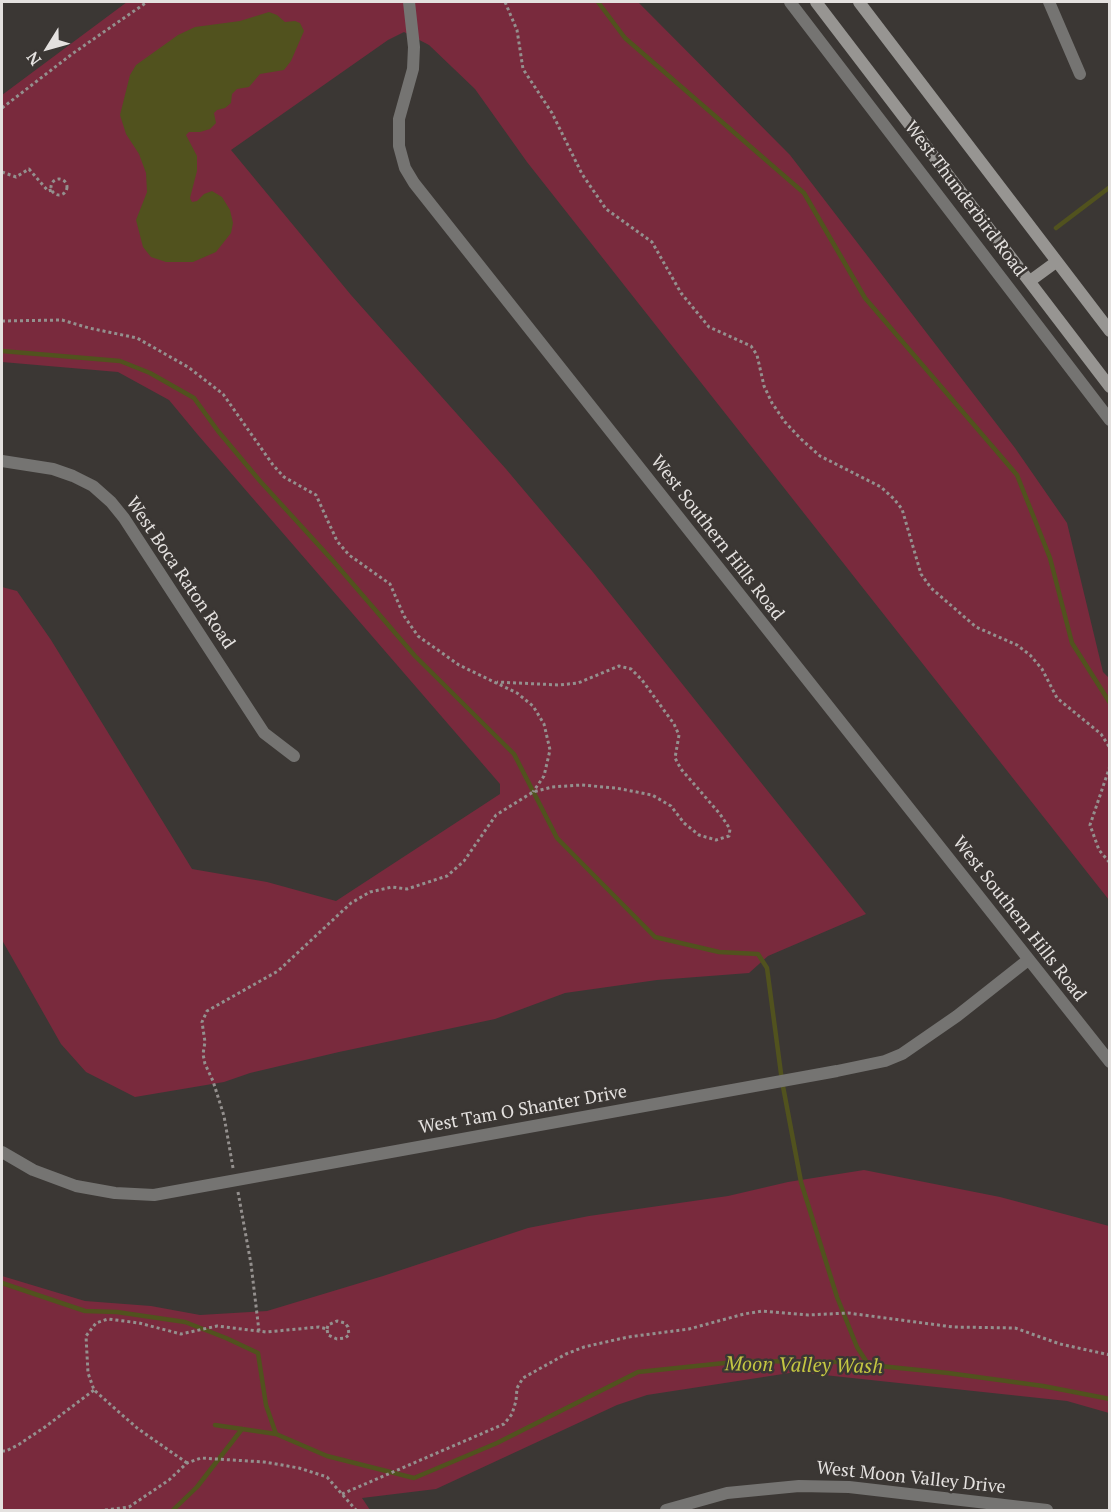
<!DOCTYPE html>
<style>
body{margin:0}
#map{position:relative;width:1111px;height:1512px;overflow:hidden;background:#3b3734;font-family:"PT Serif",serif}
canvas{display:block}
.frame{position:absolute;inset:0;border:3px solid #e4e1df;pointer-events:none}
.north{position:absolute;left:18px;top:18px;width:60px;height:60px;-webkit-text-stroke:4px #3b3734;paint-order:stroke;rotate:233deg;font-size:16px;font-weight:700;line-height:24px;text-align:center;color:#e4e1df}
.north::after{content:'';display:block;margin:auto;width:21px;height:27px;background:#e4e1df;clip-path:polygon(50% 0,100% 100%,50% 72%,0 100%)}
</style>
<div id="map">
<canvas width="1111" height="1512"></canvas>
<div class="frame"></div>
<div class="north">N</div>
</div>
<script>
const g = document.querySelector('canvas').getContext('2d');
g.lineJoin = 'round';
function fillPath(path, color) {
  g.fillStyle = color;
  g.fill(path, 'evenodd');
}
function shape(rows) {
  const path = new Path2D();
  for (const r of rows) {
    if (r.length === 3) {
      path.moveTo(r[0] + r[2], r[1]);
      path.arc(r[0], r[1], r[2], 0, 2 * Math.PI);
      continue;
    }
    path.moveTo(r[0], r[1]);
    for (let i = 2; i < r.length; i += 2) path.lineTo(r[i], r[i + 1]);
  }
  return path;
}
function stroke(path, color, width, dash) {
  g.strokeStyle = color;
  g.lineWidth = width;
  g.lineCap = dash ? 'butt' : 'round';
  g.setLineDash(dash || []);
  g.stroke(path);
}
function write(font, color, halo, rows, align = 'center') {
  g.font = font + ' "PT Serif",serif';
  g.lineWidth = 5;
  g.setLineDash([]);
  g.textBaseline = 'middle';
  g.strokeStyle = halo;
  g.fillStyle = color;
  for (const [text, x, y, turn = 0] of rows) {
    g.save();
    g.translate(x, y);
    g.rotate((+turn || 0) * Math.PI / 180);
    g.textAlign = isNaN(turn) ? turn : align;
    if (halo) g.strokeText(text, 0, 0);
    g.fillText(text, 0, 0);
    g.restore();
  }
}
fillPath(shape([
 [127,2,638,2,790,155,1015,448,1067,523,1103,672,1109,678,1109,900,527,162,475,89,429,45,404,32,388,40,231,150,351,295,506,469,592,571,866,914,768,956,749,973,657,980,565,993,495,1019,339,1052,250,1073,224,1082,135,1097,86,1072,61,1044,2,940,2,587,17,591,51,640,192,869,267,882,336,901,500,794,500,784,198,435,169,400,118,372,2,362,2,95],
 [864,1170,1000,1197,1109,1226,1109,1413,1067,1401,796,1372,647,1395,617,1405,436,1489,362,1498,370,1510,2,1510,2,1276,85,1301,151,1306,200,1315,267,1311,383,1276,528,1228,589,1216,728,1196,788,1182]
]), '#792a3d');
fillPath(shape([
 [269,12,277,15,285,22,295,21,300,23,304,31,291,61,284,70,260,74,249,87,237,89,232,94,231,103,225,108,217,110,214,113,216,123,210,129,200,132,189,132,186,135,197,156,197,171,190,198,192,202,197,201,204,194,212,191,222,197,230,210,233,223,231,233,216,252,193,262,166,262,151,257,143,247,136,220,147,192,146,173,139,154,126,134,120,115,130,75,136,65,178,35,195,27,240,21]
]), '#51521e');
stroke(shape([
 [598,2,625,38,804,193,865,298,1017,475,1050,558,1072,643,1110,703],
 [1056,228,1110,187],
 [2,351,120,361,150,373,194,398,218,431,260,481,334,562,415,656,514,754,557,838,655,937,719,952,758,954,767,968,782,1081,801,1182,837,1297,857,1347,868,1364],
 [2,1283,85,1311,117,1312,185,1322,226,1338,258,1353,266,1405,276,1434],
 [215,1425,276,1434,327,1456,414,1478,497,1443,638,1372,744,1361,841,1362,948,1373,1043,1386,1110,1399],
 [173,1510,197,1487,242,1429]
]), '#51521e', 4.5);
stroke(shape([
 [505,2,517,30,523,69,552,113,582,174,606,209,652,242,681,293,709,327,751,346,757,355,764,386,772,403,785,422,801,439,820,456,881,487,894,499,902,509,921,574,931,588,976,627,1017,645,1030,655,1042,669,1057,698,1101,734,1110,748],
 [2,108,72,54,147,2],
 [2,172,16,177,29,169,48,191,52,190],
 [59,187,8],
 [2,321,62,320,89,328,137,338,188,367,223,394,273,465,284,477,316,495,337,541,349,555,390,584,404,616,418,636,459,665,517,693,533,706,544,724,550,750,544,776,533,792],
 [1110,766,1090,825,1099,850,1110,863],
 [233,1168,224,1116,213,1081,205,1064,203,1054,205,1042,202,1022,207,1011,278,971,351,903,370,892,392,887,407,889,447,876,464,861,496,815,533,792,552,787,581,785,616,788,652,795,671,806,684,823,699,835,716,840,729,836,730,829,720,814,681,769,675,758,679,735,674,724,642,680,631,669,619,666,578,683,559,685,497,682],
 [238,1192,251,1264,259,1331],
 [2,1451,6,1451,18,1445,45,1427,94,1390],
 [187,1463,137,1428,94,1390,88,1373,86,1336,96,1323,108,1319,139,1323,181,1334,217,1326,266,1332,319,1327,327,1329,328,1335,337,1339,345,1338,349,1335,348,1327,345,1323,337,1321,328,1325,327,1329],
 [342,1494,504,1424,512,1414,516,1401,517,1388,523,1378,566,1354,584,1347,628,1337,689,1329,744,1314,762,1311,808,1315,848,1313,953,1327,1015,1328,1060,1344,1110,1355],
 [105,1510,129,1507,169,1480,187,1463,201,1458,264,1462,299,1468,327,1477,356,1510]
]), '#94908e', 3, [3, 3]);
stroke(shape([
 [409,2,414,47,413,69,399,119,399,146,405,168,414,183,1110,1062],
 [790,2,1110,420],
 [1049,2,1080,74],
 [2,461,53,469,73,476,93,486,111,502,124,518,264,733,294,756],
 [2,1152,33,1170,76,1186,115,1193,154,1195,837,1071,885,1061,902,1054,957,1016,1028,960],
 [666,1510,727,1493,799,1486,849,1487,1047,1510]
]), '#757472', 12);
stroke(shape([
 [816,2,1110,387],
 [859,2,1110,331],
 [1030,281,1056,262]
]), '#979592', 12);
write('18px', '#e4e1df', '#3b3734', [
 ["West Thunderbird Road",965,199,53],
 ["West Southern Hills Road",717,538,52],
 ["West Boca Raton Road",180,573,56],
 ["West Southern Hills Road",1019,919,52],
 ["West Tam O Shanter Drive",523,1110,-10],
 ["West Moon Valley Drive",911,1478,6]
]);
write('italic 20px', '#c4c742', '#3b3734', [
 ["Moon Valley Wash",804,1366,1]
]);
</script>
